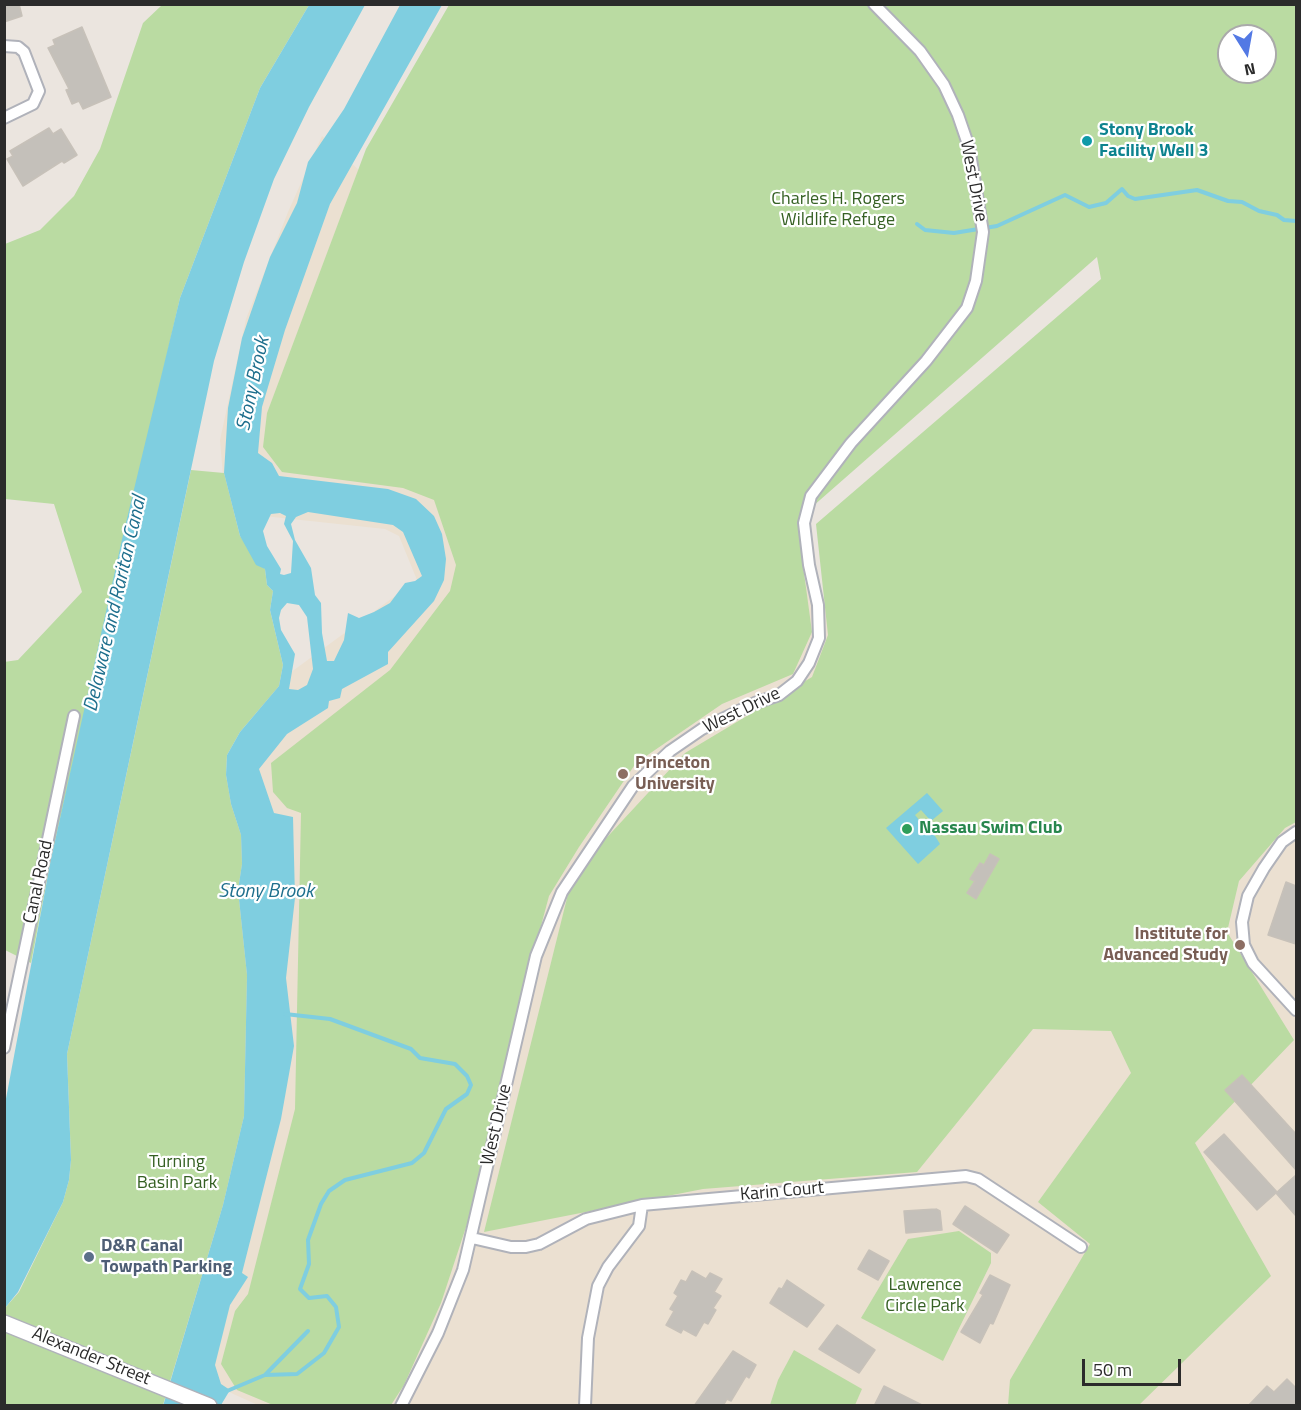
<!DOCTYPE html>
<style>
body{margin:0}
#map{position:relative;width:1301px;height:1410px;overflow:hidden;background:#ebe5df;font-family:"Titillium Web",sans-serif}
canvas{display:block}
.frame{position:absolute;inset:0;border:6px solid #2b2b2b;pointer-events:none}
.north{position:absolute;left:1217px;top:24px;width:60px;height:60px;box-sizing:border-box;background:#fff;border:2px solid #aaa;border-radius:50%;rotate:169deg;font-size:16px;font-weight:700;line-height:24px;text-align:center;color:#2b2b2b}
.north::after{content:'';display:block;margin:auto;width:21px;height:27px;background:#5379e4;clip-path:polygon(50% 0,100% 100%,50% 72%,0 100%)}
.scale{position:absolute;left:1082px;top:1359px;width:99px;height:27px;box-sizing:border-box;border:3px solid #2b2b2b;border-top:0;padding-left:8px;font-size:18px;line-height:21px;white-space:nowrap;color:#2b2b2b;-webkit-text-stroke:4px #fff;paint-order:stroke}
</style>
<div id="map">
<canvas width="1301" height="1410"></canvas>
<div class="frame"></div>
<div class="north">N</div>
<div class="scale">50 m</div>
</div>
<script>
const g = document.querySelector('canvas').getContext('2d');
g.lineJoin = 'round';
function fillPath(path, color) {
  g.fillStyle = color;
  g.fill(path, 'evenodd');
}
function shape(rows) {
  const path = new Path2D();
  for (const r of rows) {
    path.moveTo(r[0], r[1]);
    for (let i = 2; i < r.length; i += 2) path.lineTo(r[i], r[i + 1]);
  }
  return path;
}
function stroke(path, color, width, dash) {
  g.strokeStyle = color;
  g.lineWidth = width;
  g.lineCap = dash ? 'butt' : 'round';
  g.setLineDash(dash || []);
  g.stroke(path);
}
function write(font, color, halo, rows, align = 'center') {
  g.font = font + ' "Titillium Web",sans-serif';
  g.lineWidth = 4.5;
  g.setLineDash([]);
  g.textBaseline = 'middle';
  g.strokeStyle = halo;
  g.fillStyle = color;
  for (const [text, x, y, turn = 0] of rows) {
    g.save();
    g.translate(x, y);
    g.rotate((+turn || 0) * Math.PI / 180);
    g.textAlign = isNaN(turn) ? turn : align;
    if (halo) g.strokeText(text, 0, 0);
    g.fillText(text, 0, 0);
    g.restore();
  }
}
fillPath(shape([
 [322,136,938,705,1296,812,1296,1405,260,1406,169,1365,222,792,268,689,417,580,399,536,385,529,226,512,220,440,246,319,288,212]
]), '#ebe0d1');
fillPath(shape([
 [162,5,309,5,260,88,180,298,51,859,31,963,5,950,4,662,18,660,82,592,54,504,5,499,5,244,40,230,74,196,100,149,143,23],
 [449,5,1296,5,1296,822,1285,828,1239,881,1227,932,1294,1040,1195,1143,1271,1276,1139,1405,1008,1405,1010,1380,1090,1244,1038,1202,1131,1073,1111,1031,1033,1029,917,1172,703,1189,484,1232,573,874,685,753,812,677,828,635,816,524,1101,279,1097,257,804,514,802,558,812,632,793,674,722,704,636,763,579,847,549,896,512,1034,468,1221,441,1303,404,1385,391,1405,273,1405,237,1390,221,1364,235,1311,248,1294,295,1109,301,813,287,808,273,792,271,763,390,670,450,591,456,565,434,500,403,488,282,472,263,447,267,413,366,149],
 [1229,36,1265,36,1265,72,1229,72],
 [191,470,224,473,240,536,265,569,267,585,273,591,270,610,283,665,279,686,240,732,227,755,226,775,231,804,241,835,242,864,238,890,247,975,244,1116,223,1205,163,1405,5,1406,5,1308,19,1292,63,1202,69,1180,71,1160,67,1054],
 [959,1231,991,1253,991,1263,943,1361,861,1318,908,1239],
 [794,1350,862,1389,855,1405,770,1405,778,1380]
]), '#badba2');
fillPath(shape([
 [309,5,365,5,309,107,274,179,244,262,214,361,67,1054,71,1160,69,1180,63,1202,18,1292,5,1308,5,1104,51,859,123,535,180,298,260,88],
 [400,5,442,5,330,204,285,330,262,407,258,453,272,463,279,476,388,489,416,499,434,516,442,534,446,559,444,580,434,601,388,652,388,664,342,689,340,698,329,701,328,708,287,734,259,769,274,813,293,817,295,898,286,978,294,1046,281,1119,242,1273,248,1277,230,1305,215,1365,221,1384,230,1390,221,1405,163,1406,223,1205,244,1116,247,975,238,890,242,864,241,835,231,804,226,775,227,755,240,732,279,686,283,665,270,610,273,591,267,585,265,569,256,565,240,536,224,473,228,408,242,338,270,257,297,203,308,162,344,109],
 [308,512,393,525,403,532,422,576,415,581,405,583,390,603,374,612,359,618,348,613,344,640,334,661,327,661,322,633,321,603,315,595,311,568,295,540,291,524,296,517],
 [280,513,286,516,284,524,293,541,291,573,284,575,280,574,281,569,267,546,263,531,271,514],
 [287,603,299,605,307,617,313,669,307,685,298,690,289,689,295,654,281,630,279,618,281,610],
 [927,793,943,811,931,821,921,810,915,815,927,829,930,828,940,844,918,864,886,828]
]), '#7fcee0');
stroke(shape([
 [917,224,925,230,954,233,997,226,1065,195,1089,207,1106,203,1122,189,1128,196,1135,199,1197,190,1228,201,1242,202,1259,211,1277,215,1284,220,1296,221],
 [265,1375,308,1331],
 [227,1391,265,1375,297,1374,324,1353,339,1327,336,1307,327,1296,309,1298,300,1289,309,1264,308,1240,321,1204,329,1191,345,1180,412,1163,424,1153,446,1109,467,1094,471,1085,467,1076,455,1064,420,1058,411,1049,330,1019,285,1014]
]), '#7fcee0', 4);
const building = shape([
 [4,4,19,4,22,16,4,22,4,4],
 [82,27,111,97,83,109,79,101,72,104,66,90,69,89,48,48,55,45,53,40,82,27],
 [49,128,53,134,61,129,77,155,64,163,62,161,23,186,7,159,13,156,10,151,49,128],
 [990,854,999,859,976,899,967,893,975,881,970,879,980,863,984,865,990,854],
 [1286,882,1296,886,1296,944,1268,935,1286,882],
 [1242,1075,1296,1134,1296,1170,1225,1090,1242,1075],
 [1224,1134,1277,1192,1257,1210,1204,1152,1224,1134],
 [1296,1175,1296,1216,1276,1193,1296,1175],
 [965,1206,1009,1235,997,1253,953,1224,965,1206],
 [936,1209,940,1211,942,1230,906,1233,904,1211,936,1209],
 [869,1250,889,1261,878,1280,858,1269,869,1250],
 [692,1271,706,1279,710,1273,722,1279,714,1292,721,1296,713,1308,716,1310,708,1324,704,1322,696,1336,683,1329,681,1333,666,1325,674,1311,670,1309,678,1296,674,1293,681,1280,686,1282,692,1271],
 [990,1275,1010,1285,993,1324,990,1323,980,1343,961,1332,983,1295,980,1293,990,1275],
 [787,1280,824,1305,807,1327,770,1303,779,1288,782,1289,787,1280],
 [837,1325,875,1350,859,1373,819,1349,837,1325],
 [733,1351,756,1365,749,1378,746,1376,731,1401,727,1399,723,1406,694,1406,733,1351],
 [1287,1379,1296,1388,1296,1406,1248,1406,1267,1386,1274,1392,1287,1379],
 [884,1386,924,1406,874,1406,884,1386]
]);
fillPath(building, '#c4c0ba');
stroke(building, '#c7c1b9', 1.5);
const street = shape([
 [4,46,18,47,24,52,39,91,33,104,4,118],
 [1296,832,1282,842,1264,868,1248,896,1242,922,1244,945,1253,963,1296,1010],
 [4,1048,74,716],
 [472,1238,511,1247,526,1247,539,1244,586,1219,642,1205,966,1176,978,1179,1081,1247],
 [401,1406,438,1333,463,1270,536,956,562,892,633,786,670,751,702,729,755,703,779,695,797,681,809,663,819,638,818,605,809,565,804,523,811,496,851,443,926,361,967,308,976,281,983,232,969,147,958,115,944,85,920,51,874,4],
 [585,1406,588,1338,598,1286,608,1267,639,1226,642,1205]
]);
const secondary = shape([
 [4,1323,209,1406]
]);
stroke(street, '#b0b2ba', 14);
stroke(secondary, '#b0b2ba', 18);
stroke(street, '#fff', 10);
stroke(secondary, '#fff', 15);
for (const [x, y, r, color] of [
 [1087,141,6,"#0f9aa8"],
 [623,774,6,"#8d6e63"],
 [907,829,6,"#2e9e5b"],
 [1240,945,6,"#8d6e63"],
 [89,1257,6,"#5c6f8a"]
]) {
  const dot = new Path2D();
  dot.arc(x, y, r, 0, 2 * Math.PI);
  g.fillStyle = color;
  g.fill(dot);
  stroke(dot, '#fff', 2);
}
write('bold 18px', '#0d838f', '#fff', [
 ["Stony Brook",1099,131],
 ["Facility Well 3",1099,152]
], 'left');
write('18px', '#2b2b2b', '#fff', [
 ["West Drive",973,181,79],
 ["West Drive",742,711,-26],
 ["Canal Road",39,882,-78],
 ["West Drive",497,1125,-77],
 ["Karin Court",782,1192,-5],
 ["Alexander Street",91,1357,22]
]);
write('18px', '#356023', '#fff', [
 ["Charles H. Rogers",838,200],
 ["Wildlife Refuge",838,221],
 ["Turning",177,1163],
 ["Basin Park",177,1184],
 ["Lawrence",925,1286],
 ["Circle Park",925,1307]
]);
write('bold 18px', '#785e54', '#fff', [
 ["Princeton",635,764],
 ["University",635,785],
 ["Institute for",1228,935,"right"],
 ["Advanced Study",1228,956,"right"]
], 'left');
write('bold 18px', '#27864d', '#fff', [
 ["Nassau Swim Club",919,829]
], 'left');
write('bold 18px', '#4e5e75', '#fff', [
 ["D&R Canal",101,1247],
 ["Towpath Parking",101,1268]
], 'left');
write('italic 20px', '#1e6f8d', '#fff', [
 ["Stony Brook",254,384,-78],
 ["Delaware and Raritan Canal",116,604,-77],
 ["Stony Brook",266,892]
]);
</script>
